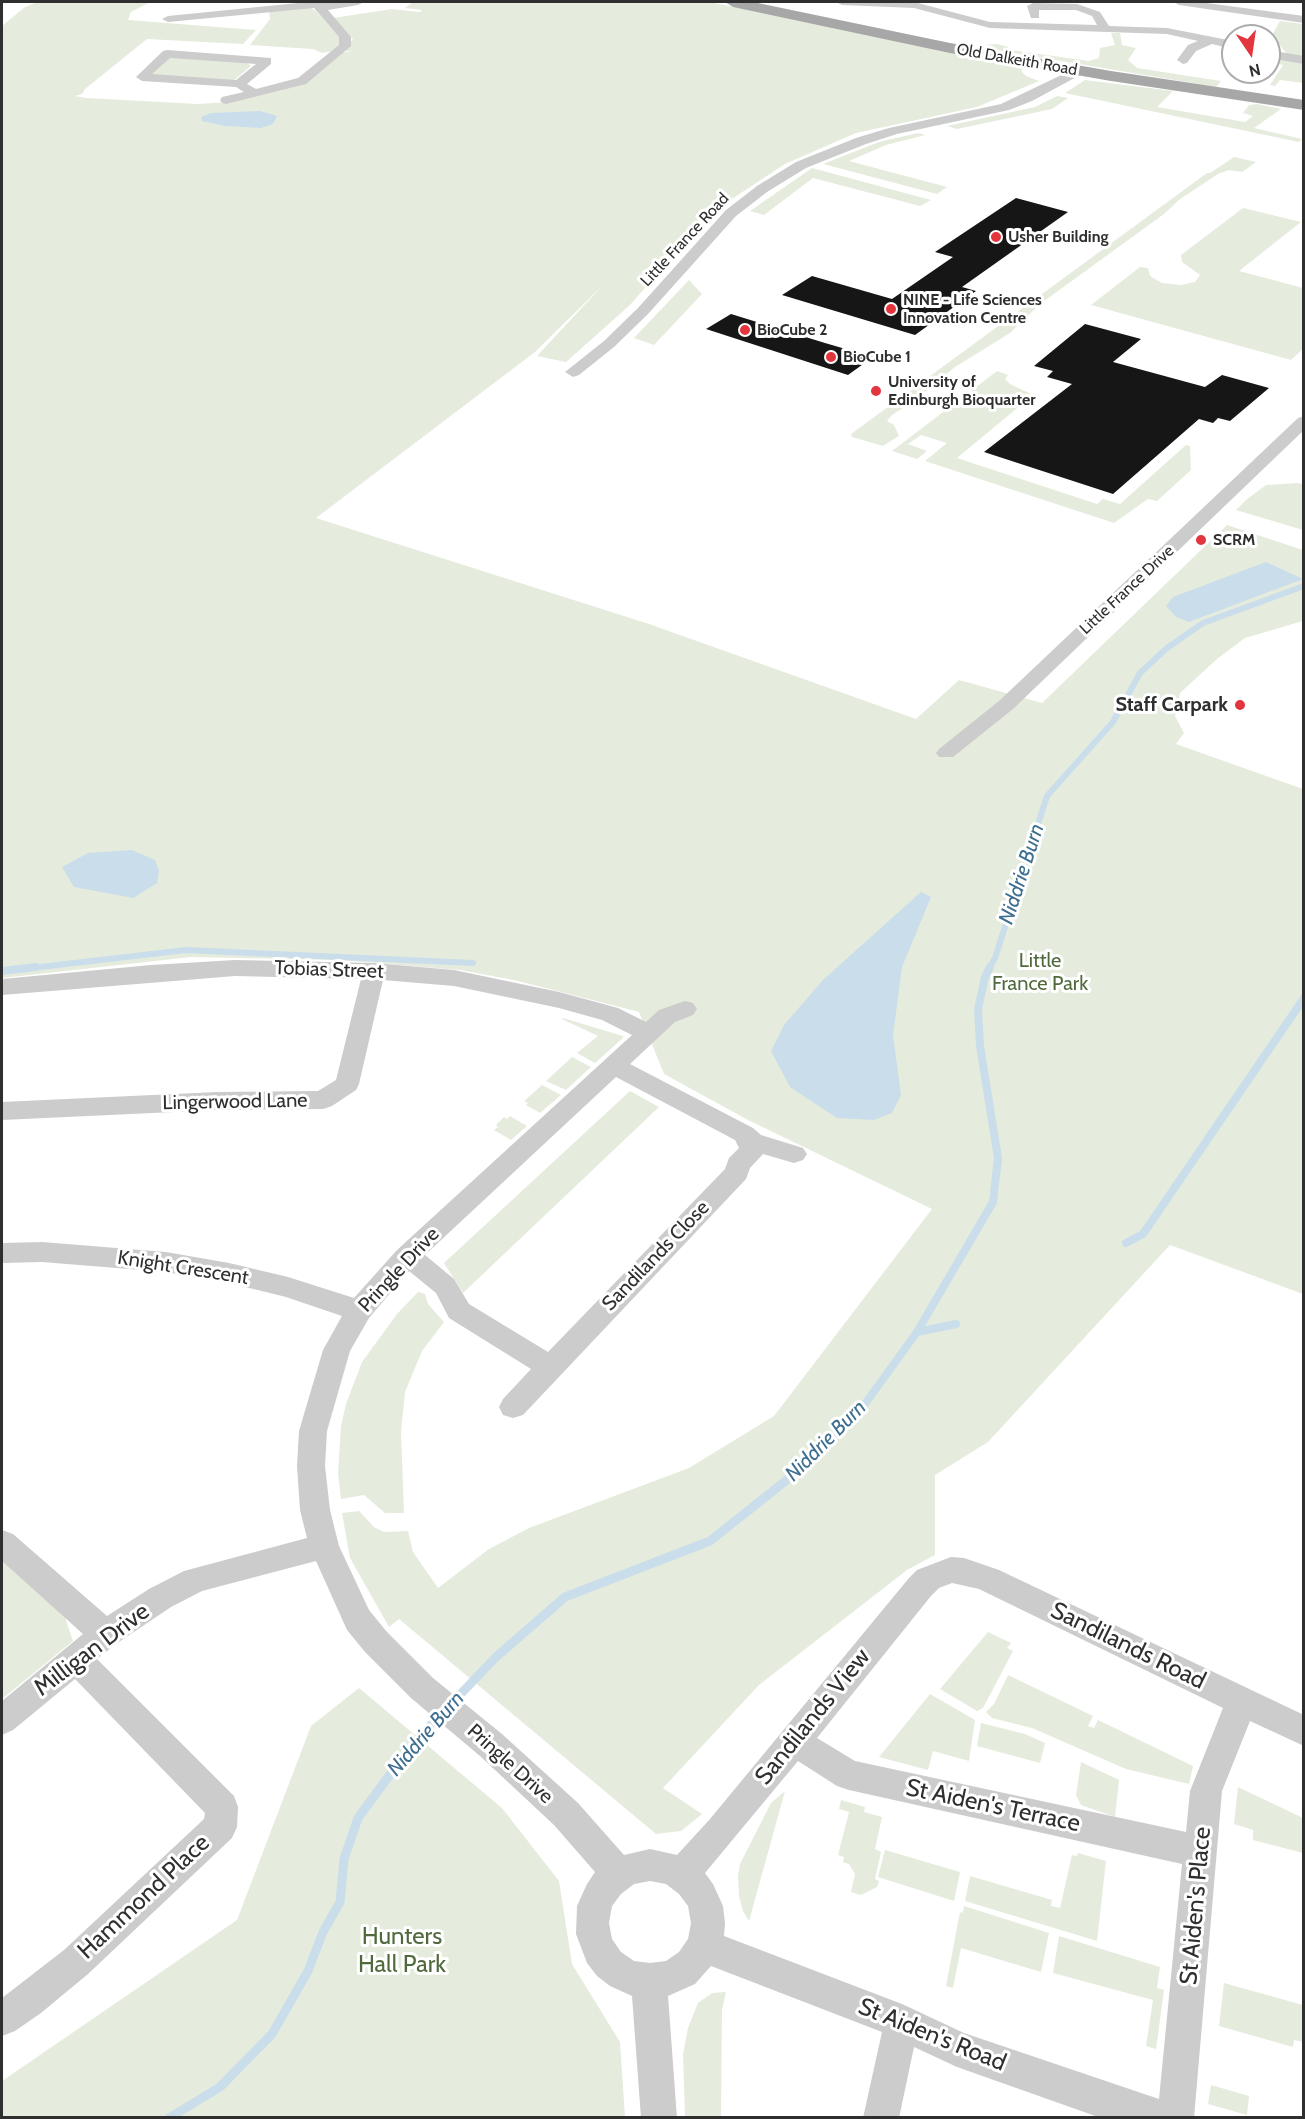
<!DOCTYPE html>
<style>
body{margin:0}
#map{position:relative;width:1305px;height:2119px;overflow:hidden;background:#fff;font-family:Cabin,sans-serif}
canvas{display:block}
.frame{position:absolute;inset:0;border:3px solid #2f2f2f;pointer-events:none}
.north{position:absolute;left:1221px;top:24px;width:60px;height:60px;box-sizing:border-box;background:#fff;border:2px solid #acacac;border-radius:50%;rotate:167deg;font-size:16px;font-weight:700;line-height:24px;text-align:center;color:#2f2f2f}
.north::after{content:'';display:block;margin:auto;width:21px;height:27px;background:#e2353e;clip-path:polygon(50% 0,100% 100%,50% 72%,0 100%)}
</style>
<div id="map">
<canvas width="1305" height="2119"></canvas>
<div class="frame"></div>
<div class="north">N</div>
</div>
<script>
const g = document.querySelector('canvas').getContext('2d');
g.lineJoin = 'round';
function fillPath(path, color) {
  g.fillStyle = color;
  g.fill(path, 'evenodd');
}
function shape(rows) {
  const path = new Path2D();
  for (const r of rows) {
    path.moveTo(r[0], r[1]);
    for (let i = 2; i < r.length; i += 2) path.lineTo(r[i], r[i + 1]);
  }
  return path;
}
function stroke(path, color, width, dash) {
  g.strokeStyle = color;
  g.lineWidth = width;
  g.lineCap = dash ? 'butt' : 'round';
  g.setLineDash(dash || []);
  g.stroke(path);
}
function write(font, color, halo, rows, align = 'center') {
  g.font = font + ' Cabin,sans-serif';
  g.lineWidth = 6;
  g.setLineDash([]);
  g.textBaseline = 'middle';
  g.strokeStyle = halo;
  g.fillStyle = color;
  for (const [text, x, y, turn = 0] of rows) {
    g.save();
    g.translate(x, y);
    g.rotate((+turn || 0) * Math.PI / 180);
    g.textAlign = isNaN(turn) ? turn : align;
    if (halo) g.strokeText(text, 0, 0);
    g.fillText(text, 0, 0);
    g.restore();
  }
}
fillPath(shape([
 [38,2,150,2,131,12,128,20,256,30,243,44,147,39,85,89,82,94,75,96,86,98,198,104,230,102,282,90,304,82,342,52,355,52,343,51,353,39,333,18,392,9,420,12,422,10,405,8,413,2,709,2,1026,66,1021,71,1026,76,1039,81,977,107,856,133,785,164,712,212,630,305,566,362,537,356,603,285,535,352,316,518,649,624,916,719,959,680,1042,703,1227,525,1303,550,1303,621,1245,638,1217,659,1180,693,1175,716,1184,733,1176,744,1303,789,1303,1294,1170,1245,988,1442,935,1475,935,1555,907,1570,759,1685,663,1788,702,1814,681,1831,656,1834,399,1619,389,1627,350,1558,342,1513,359,1511,374,1527,384,1532,408,1531,413,1552,438,1588,489,1549,529,1528,689,1468,774,1416,932,1209,748,1120,664,1074,639,1012,514,980,460,970,339,960,191,957,2,978,2,26,25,7],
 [309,7,316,11,339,37,341,42,334,51,322,53,313,49,250,45,270,19,269,10],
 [1280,21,1303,24,1303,57,1287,54,1272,35],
 [1111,33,1120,33,1122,45,1136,48,1128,60,1137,68,1221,81,1216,87,1002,51,985,45,997,44,1008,47,1011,50,1089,61,1099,58,1100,48,1115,45],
 [170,57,246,62,251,66,233,81,149,76],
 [1269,57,1303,62,1303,83,1280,80,1275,86,1270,85,1283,65,1269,62],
 [1085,80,1173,91,1157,107,1245,122,1253,116,1243,113,1249,105,1257,104,1281,109,1254,128,1302,139,1299,142,1065,93],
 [1057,96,1068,98,1052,109,957,129,947,126,1035,107],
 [918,133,925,135,886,145,849,161,947,187,937,194,823,164,879,142],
 [1234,157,1256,162,1242,172,1229,170,1218,174,1180,199,1164,214,1040,304,1010,333,955,367,915,400,892,415,887,421,894,425,899,436,883,446,852,437,851,434,1207,173,1210,173],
 [812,168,931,200,920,206,813,178,764,215,750,211],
 [1243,208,1301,222,1239,271,1303,288,1303,349,1291,360,1091,305,1140,267,1148,268,1150,276,1162,283,1180,285,1195,282,1200,275,1182,262,1181,255],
 [689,280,702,294,654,345,634,338],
 [997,371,1008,375,1005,379,1010,384,1033,395,957,458,1097,504,1103,499,1120,504,1186,445,1190,446,1191,470,1157,501,1148,499,1114,523,925,461,947,443,921,435,908,444,927,451,917,459,892,451],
 [1298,483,1303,484,1303,530,1236,510,1247,499,1266,485],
 [563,1018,623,1036,623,1038,595,1063,577,1053,598,1036,562,1019],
 [572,1057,591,1067,566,1090,546,1081],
 [542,1085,561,1095,540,1113,526,1105,528,1103,524,1101],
 [630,1091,659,1107,463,1293,444,1263],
 [510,1116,527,1126,511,1140,494,1130,498,1127,496,1125,504,1117,507,1119],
 [418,1292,425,1294,428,1304,444,1322,422,1351,405,1392,401,1432,404,1513,385,1513,364,1495,341,1499,338,1473,341,1426,346,1404,362,1362,397,1314],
 [2,1555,64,1614,73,1641,2,1699],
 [988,1632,1011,1643,1007,1648,1013,1651,983,1708,977,1711,940,1689],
 [1008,1675,1093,1716,1088,1726,1094,1728,1098,1720,1193,1766,1189,1784,1126,1769,1032,1728,992,1718,986,1712,994,1704],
 [359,1688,502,1808,559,1881,572,1964,620,2042,625,2117,2,2117,2,2081,237,1920,311,1726],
 [930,1694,975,1720,969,1761,933,1751,928,1770,879,1757],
 [981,1723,1025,1734,1045,1743,1040,1763,977,1746],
 [1081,1762,1119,1780,1115,1817,1081,1805,1076,1795],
 [1238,1787,1303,1818,1303,1853,1253,1840,1253,1830,1234,1824],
 [785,1791,749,1921,743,1911,739,1896,738,1876,740,1864,771,1803],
 [841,1800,865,1807,864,1812,882,1817,875,1849,881,1852,875,1879,879,1881,877,1887,861,1895,851,1892,855,1874,849,1864,843,1862,844,1857,838,1855,849,1812,839,1809],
 [885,1850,960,1872,954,1901,878,1877],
 [1078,1853,1106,1861,1097,1941,965,1901,970,1876,1052,1900,1051,1906,1060,1908,1072,1855,1077,1856],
 [964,1906,1049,1933,1041,1972,961,1948,953,1988,946,1986,960,1912,963,1913],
 [1059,1936,1160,1967,1157,1988,1164,1990,1156,2049,1146,2046,1153,2000,1053,1973],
 [1224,1983,1303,2005,1303,2042,1294,2040,1293,2047,1219,2026],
 [726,1992,722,2010,721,2117,685,2117,683,2054,688,2028,698,2003,712,1993],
 [1211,2085,1249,2096,1247,2115,1208,2104]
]), '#e5ecdd');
fillPath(shape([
 [260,111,277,116,273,124,261,128,225,126,202,121,201,117,211,113],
 [1266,562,1303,579,1189,622,1176,617,1166,606,1173,597],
 [132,850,155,860,159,871,157,883,133,898,74,887,62,867,88,853],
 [921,892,931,897,902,967,893,1035,901,1095,892,1113,874,1120,837,1118,790,1087,771,1051,784,1025,823,980]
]), '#c9ddeb');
stroke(shape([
 [23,969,186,950,473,963],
 [989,969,995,958,1047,796,1113,722,1140,673,1167,648,1203,623,1304,586]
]), '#c9ddeb', 6);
stroke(shape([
 [2,971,36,967],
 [1126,1243,1143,1234,1304,998],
 [917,1332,956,1324],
 [792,1477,854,1419,917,1332,993,1202,998,1158,980,1046,978,1009,985,977,990,967]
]), '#c9ddeb', 8);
stroke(shape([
 [453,1702,496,1657,565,1597,710,1541,793,1475],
 [169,2118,220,2087,272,2034,308,1971,323,1932,340,1902,344,1859,358,1818,411,1746,443,1712]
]), '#c9ddeb', 9);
fillPath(shape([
 [1016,198,1068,212,962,287,976,291,915,335,782,295,812,276,892,299,953,257,935,252],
 [731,314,825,343,873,357,848,375,706,329],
 [1085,324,1141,339,1113,362,1205,387,1222,375,1269,388,1230,421,1218,418,1213,423,1199,419,1113,494,984,452,1072,384,1047,377,1053,371,1034,366]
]), '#161616');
fillPath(shape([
 [308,2,364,2,358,5,328,10,351,37,351,46,306,84,226,104,222,103,220,100,222,97,244,92,236,87,142,81,136,77,163,51,167,50,271,58,271,64,247,84,256,89,298,78,339,45,339,37,314,8,168,22,162,19,168,16,308,2],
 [170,58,256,64,236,80,152,74,170,58],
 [836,2,914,2,990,22,1097,25,1092,16,1076,10,1039,10,1039,18,1031,18,1027,6,1033,3,1077,4,1100,12,1109,26,1167,28,1233,41,1233,49,1212,44,1196,51,1187,63,1183,64,1177,60,1188,45,1198,41,1167,34,990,28,914,8,842,5,836,2],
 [1173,2,1199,2,1304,16,1304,23,1179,5,1173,2],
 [1269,50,1304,56,1304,64,1269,58,1269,50],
 [1078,67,1084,71,1082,74,1032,101,1009,110,897,134,866,144,806,168,767,192,736,216,648,314,614,347,579,375,573,377,565,372,604,341,638,308,726,210,757,186,796,162,856,138,889,128,1001,104,1078,67],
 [1304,416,1304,430,1013,709,953,757,939,757,936,753,939,749,999,701,1298,418,1304,416],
 [235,960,374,963,454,970,559,992,618,1008,646,1022,659,1010,685,1001,693,1003,697,1009,693,1015,675,1022,630,1064,753,1128,761,1135,803,1148,807,1154,803,1160,794,1163,763,1154,750,1168,746,1179,523,1415,513,1418,503,1415,499,1407,503,1399,531,1369,449,1318,436,1293,409,1271,369,1318,350,1351,327,1431,325,1466,330,1510,339,1546,369,1610,387,1632,433,1678,502,1734,578,1803,624,1855,650,1849,677,1855,710,1819,909,1578,917,1570,951,1557,964,1558,999,1570,1304,1715,1304,1746,1250,1721,1222,1791,1194,2118,1101,2118,957,2067,914,2047,899,2118,863,2118,882,2032,711,1966,695,1984,668,1996,677,2118,641,2118,632,1996,610,1986,597,1976,587,1963,576,1934,577,1906,587,1884,595,1872,554,1825,480,1756,411,1698,365,1652,347,1630,316,1561,202,1591,171,1607,116,1644,97,1659,234,1796,238,1807,237,1827,232,1838,88,1974,41,2013,15,2031,2,2036,2,1998,64,1950,204,1819,205,1813,75,1679,13,1730,2,1735,2,1701,83,1634,2,1561,2,1530,13,1534,107,1616,149,1589,184,1571,307,1538,300,1510,297,1466,299,1431,323,1350,342,1316,286,1297,229,1283,166,1272,42,1262,2,1263,2,1243,42,1242,166,1252,229,1263,288,1277,354,1298,397,1250,632,1035,602,1020,559,1008,454,986,383,980,359,1084,356,1090,332,1106,323,1109,217,1110,2,1120,2,1102,217,1092,318,1091,336,1080,361,979,235,976,2,995,2,979,151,965,235,960],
 [616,1077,735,1140,739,1148,729,1158,725,1169,548,1352,469,1304,454,1279,425,1255,616,1077],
 [952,1583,979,1589,1223,1708,1190,1791,1186,1832,855,1761,817,1738,931,1596,939,1588,952,1583],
 [798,1761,837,1786,849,1790,1182,1864,1159,2099,964,2033,902,2004,724,1936,725,1923,723,1906,713,1884,705,1873,798,1761],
 [650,1881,666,1884,679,1894,688,1906,691,1923,688,1939,679,1952,666,1961,650,1963,634,1961,621,1952,612,1939,609,1923,612,1906,621,1894,634,1884,650,1881]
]), '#ccc');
fillPath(shape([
 [725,2,753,2,950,43,1111,71,1304,100,1304,110,1111,81,950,53,733,7,725,2]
]), '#a7a7a7');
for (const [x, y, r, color] of [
 [996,237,6,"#e2353e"],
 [891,309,6,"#e2353e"],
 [745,330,6,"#e2353e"],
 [831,357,6,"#e2353e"],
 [876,391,6,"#e2353e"],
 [1201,540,6,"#e2353e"],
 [1240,705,6,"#e2353e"]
]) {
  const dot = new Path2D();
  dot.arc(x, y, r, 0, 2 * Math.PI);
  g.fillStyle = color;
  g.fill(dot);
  stroke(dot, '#fff', 2);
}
write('16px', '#2f2f2f', '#fff', [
 ["Old Dalkeith Road",1017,60,10],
 ["Little France Road",685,240,-47],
 ["Little France Drive",1127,590,-43]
]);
write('bold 16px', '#2f2f2f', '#fff', [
 ["Usher Building",1008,237],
 ["NINE - Life Sciences",903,300],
 ["Innovation Centre",903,318],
 ["BioCube 2",757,330],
 ["BioCube 1",843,357],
 ["University of",888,382],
 ["Edinburgh Bioquarter",888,400],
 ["SCRM",1213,540]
], 'left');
write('bold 20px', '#2f2f2f', '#fff', [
 ["Staff Carpark",1228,705]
], 'right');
write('20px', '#516a3d', '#fff', [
 ["Little",1040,961],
 ["France Park",1040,984]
]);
write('20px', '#2f2f2f', '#fff', [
 ["Tobias Street",329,970,2],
 ["Lingerwood Lane",235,1102,-1],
 ["Sandilands Close",656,1256,-46],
 ["Knight Crescent",183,1268,9],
 ["Pringle Drive",399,1270,-47],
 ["Pringle Drive",510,1764,42]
]);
write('italic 21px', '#3e6e90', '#fff', [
 ["Niddrie Burn",1022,874,-72],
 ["Niddrie Burn",826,1441,-45],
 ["Niddrie Burn",426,1734,-49]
]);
write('24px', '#2f2f2f', '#fff', [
 ["Sandilands Road",1128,1646,26],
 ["Milligan Drive",92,1650,-37],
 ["Sandilands View",813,1717,-51],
 ["St Aiden's Terrace",993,1806,12],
 ["Hammond Place",144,1897,-43],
 ["St Aiden's Place",1196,1906,-85],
 ["St Aiden's Road",932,2035,22]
]);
write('24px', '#516a3d', '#fff', [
 ["Hunters",402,1937],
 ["Hall Park",402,1965]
]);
</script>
